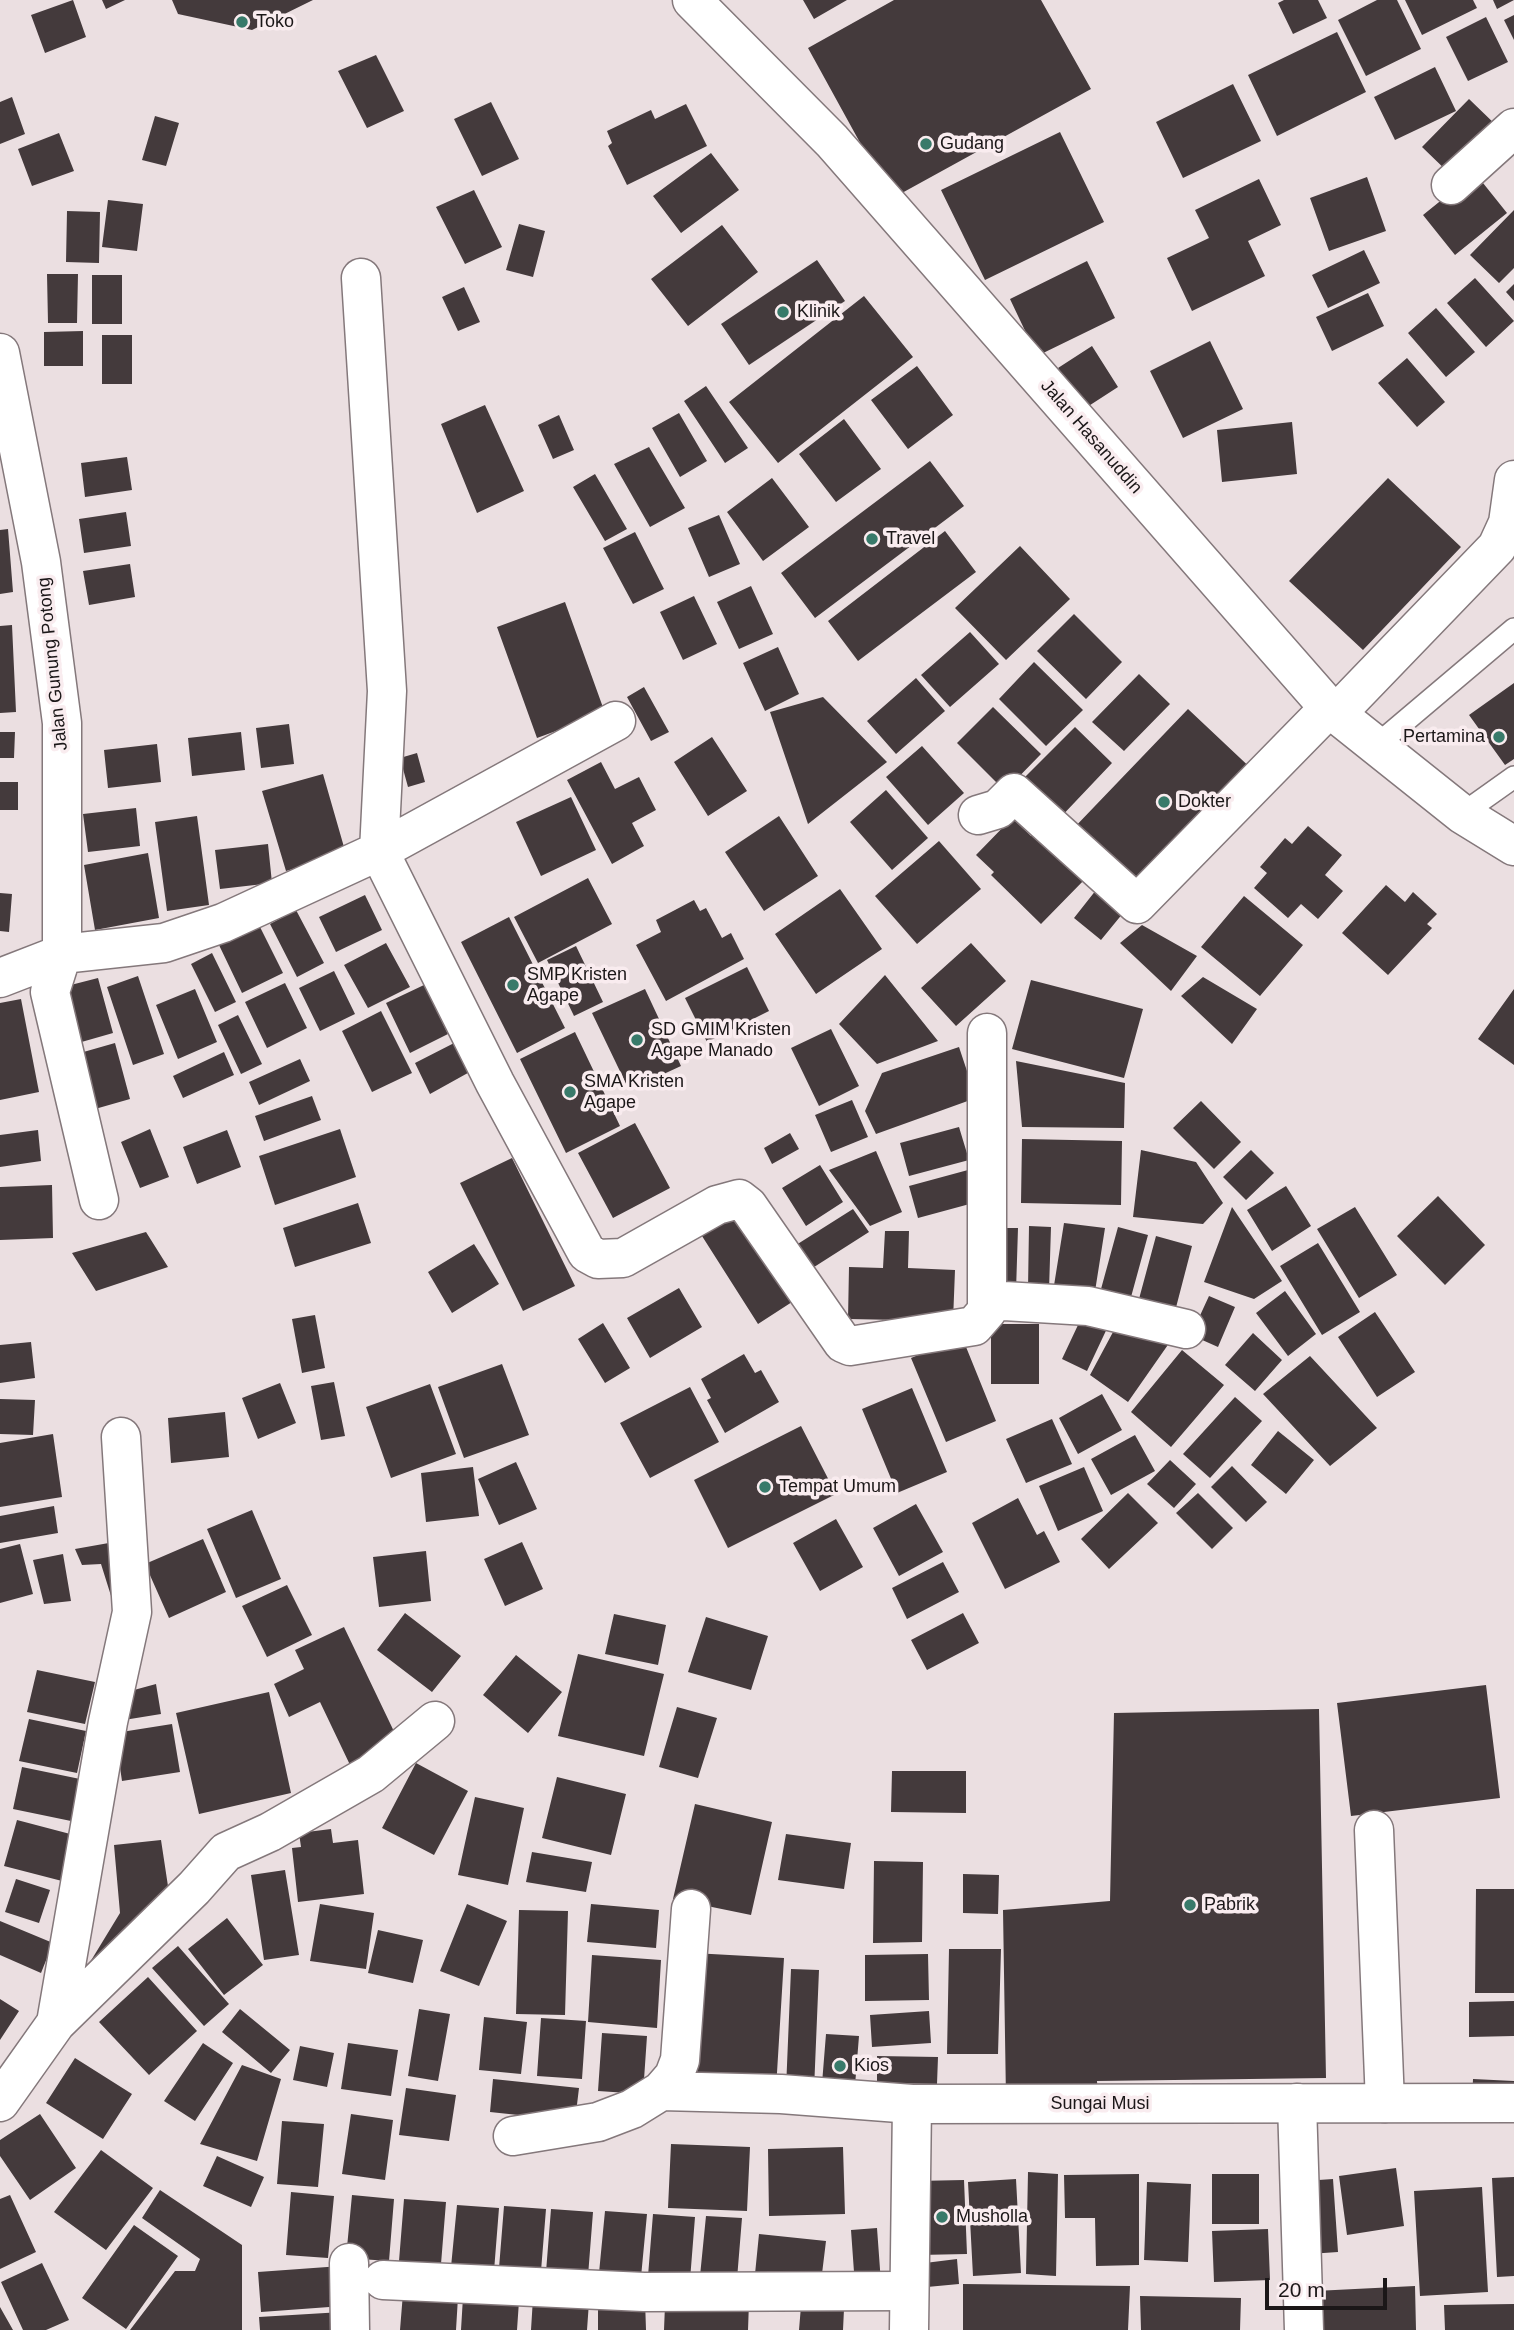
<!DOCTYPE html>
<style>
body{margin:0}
#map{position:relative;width:1514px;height:2330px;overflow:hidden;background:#ebdfe1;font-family:Helvetica,sans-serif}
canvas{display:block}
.scale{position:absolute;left:1265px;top:2278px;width:122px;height:32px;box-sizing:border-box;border:4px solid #1b1718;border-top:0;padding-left:9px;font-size:21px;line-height:24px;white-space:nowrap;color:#1b1718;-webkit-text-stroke:5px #f9ecef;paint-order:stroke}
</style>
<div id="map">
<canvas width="1514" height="2330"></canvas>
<div class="scale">20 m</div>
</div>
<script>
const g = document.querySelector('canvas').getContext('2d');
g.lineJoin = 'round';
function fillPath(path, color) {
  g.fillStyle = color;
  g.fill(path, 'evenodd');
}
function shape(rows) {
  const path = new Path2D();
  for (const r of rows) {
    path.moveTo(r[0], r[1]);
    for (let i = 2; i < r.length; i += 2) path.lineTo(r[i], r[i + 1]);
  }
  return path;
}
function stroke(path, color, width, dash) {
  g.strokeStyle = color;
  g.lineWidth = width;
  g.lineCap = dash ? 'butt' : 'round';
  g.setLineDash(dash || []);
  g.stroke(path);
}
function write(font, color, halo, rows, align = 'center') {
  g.font = font + ' Helvetica,sans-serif';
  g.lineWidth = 7;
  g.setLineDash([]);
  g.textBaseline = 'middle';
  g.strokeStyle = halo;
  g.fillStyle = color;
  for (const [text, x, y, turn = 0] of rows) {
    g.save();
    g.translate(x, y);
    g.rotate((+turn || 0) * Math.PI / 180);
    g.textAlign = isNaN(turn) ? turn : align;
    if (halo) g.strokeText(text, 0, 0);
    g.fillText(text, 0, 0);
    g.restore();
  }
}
fillPath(shape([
 [73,0,86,37,45,53,31,15],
 [102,0,125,0,106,9],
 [172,0,313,0,252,30,178,14],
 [803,0,847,0,814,19],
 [894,0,1041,0,1091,89,891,199,808,48],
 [1284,0,1318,0,1327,18,1293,34,1278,3],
 [1377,0,1397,0,1421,49,1366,76,1338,20],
 [1405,0,1473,0,1477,8,1422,35],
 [1493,0,1514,0,1497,9],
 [1514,15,1514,40,1504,20],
 [1486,17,1508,62,1468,81,1446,37],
 [1337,32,1366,92,1277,136,1248,75],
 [376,55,404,111,367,128,338,71],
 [1435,67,1456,111,1395,140,1374,97],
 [1233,84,1261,141,1183,178,1156,122],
 [12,97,25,134,0,144,0,102],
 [1469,99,1498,127,1451,175,1422,147],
 [491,102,519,159,482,176,454,119],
 [686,104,707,146,627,185,608,146,612,143,607,131,651,110,655,119],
 [155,116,179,123,166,166,142,160],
 [1060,132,1104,222,985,280,941,190],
 [59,133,74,171,32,186,18,149],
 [711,153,739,190,681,233,653,196],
 [1475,173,1507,213,1455,255,1423,215],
 [1367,177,1386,231,1329,251,1310,198],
 [1259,179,1281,225,1248,241,1265,276,1192,311,1167,258,1209,238,1195,210],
 [474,190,502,247,465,264,436,207],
 [108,200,143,204,137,251,102,247],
 [1514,210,1514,268,1499,283,1470,255],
 [67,211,100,212,99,263,66,262],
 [519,224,545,231,533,277,506,270],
 [722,225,758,272,688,326,651,279],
 [1364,250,1380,283,1328,308,1312,275],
 [817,260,845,301,749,365,721,324],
 [1087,261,1115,318,1037,356,1010,299],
 [47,274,78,274,77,323,48,323],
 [92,275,122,275,122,324,92,324],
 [1475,278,1514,321,1486,347,1447,303],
 [1514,284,1514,301,1506,292],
 [464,287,480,322,458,331,442,297],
 [1368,293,1384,326,1332,351,1316,317],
 [864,296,913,357,778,463,729,402],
 [1436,308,1475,352,1446,377,1408,333],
 [83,331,83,366,44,366,44,332],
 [102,335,132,335,132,384,102,384],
 [1210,341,1243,409,1183,438,1150,371],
 [1092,346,1118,387,1084,409,1058,368],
 [1407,358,1445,402,1417,427,1378,383],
 [917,366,953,415,908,449,871,400],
 [706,386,748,448,725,463,684,401],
 [485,405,524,491,477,513,441,424],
 [679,413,707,461,680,477,652,428],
 [559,415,574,450,553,459,538,425],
 [844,419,881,469,836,502,799,454],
 [1292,422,1297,474,1222,482,1217,430],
 [649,447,685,508,650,527,614,464],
 [127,457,132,490,85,497,81,463],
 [930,461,964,506,815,618,781,573],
 [595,474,627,529,605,541,573,487],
 [772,478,809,527,763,561,727,512],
 [1388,478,1461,547,1363,650,1289,581],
 [126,512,131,546,84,553,79,519],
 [719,515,740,564,709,577,688,528],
 [8,529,13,592,0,594,0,530],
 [945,531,976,572,858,661,828,621],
 [635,532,664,589,633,604,603,548],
 [1020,546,1070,599,1006,660,955,608],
 [130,564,135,597,89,605,83,571],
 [751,586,773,634,739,649,717,602],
 [694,596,717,644,683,660,660,612],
 [565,602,605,713,537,738,497,627],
 [1074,614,1122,662,1086,699,1037,651],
 [12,625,16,712,0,713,0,626],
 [970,632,999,664,950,707,921,675],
 [778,647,799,694,765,711,743,663],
 [1034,662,1083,710,1046,746,999,699],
 [1139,674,1170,704,1124,751,1092,722],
 [916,678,945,711,896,754,867,721],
 [1514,683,1514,759,1505,765,1469,715],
 [644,687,669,732,651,741,627,697],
 [823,697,887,762,808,824,770,712],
 [993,707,1041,754,1005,791,957,743],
 [1188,709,1257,774,1140,896,1071,831],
 [289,724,294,764,261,768,256,728],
 [1075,727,1112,763,1057,821,1018,784],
 [0,732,15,732,14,758,0,758],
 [241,732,245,770,192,776,188,738],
 [712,737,747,791,708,816,674,762],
 [157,744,161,782,108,788,104,750],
 [922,746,964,793,928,825,886,777],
 [417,753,425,782,408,787,400,758],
 [601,762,615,789,639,777,656,810,632,823,644,846,612,864,567,780],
 [323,774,346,854,286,871,262,791],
 [0,782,18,782,18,810,0,810],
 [886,790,928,838,892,870,850,822],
 [571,797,596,850,541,876,516,822],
 [136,808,140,846,88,852,83,814],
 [197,816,209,905,167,911,155,822],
 [779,816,818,876,764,911,725,852],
 [1012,818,1031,836,1038,828,1087,877,1041,924,991,875,994,872,976,855],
 [1308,826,1342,855,1325,875,1343,891,1318,919,1301,904,1288,918,1254,888,1267,873,1260,867,1285,838,1292,844],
 [939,841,981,889,917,944,875,896],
 [268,844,272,883,220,889,215,850],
 [148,853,159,918,95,930,84,865],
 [588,878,612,924,538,963,514,917],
 [1100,885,1128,907,1101,940,1074,918],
 [1386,885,1405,902,1413,892,1437,914,1427,924,1432,928,1388,975,1342,933],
 [840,889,882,949,816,994,775,934],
 [0,893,12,894,9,932,0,931],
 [365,895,382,930,336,952,319,917],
 [1244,896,1303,945,1260,996,1201,947],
 [694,900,700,911,706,908,722,938,731,933,744,959,666,1001,636,945,661,932,656,920],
 [296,910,324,963,297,977,270,924],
 [509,917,565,1028,517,1053,461,942],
 [259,925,283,973,242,993,219,945],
 [1142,925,1197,956,1171,991,1120,943],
 [386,943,410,987,368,1008,344,965],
 [971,943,1006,981,956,1026,921,988],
 [576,946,603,1002,574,1016,547,960],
 [212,953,236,1002,215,1012,191,964],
 [747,967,769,1011,707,1042,685,998],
 [334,971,355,1014,320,1031,299,988],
 [885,975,938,1041,877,1064,839,1024],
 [138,976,164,1054,133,1065,107,987],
 [1203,977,1257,1009,1232,1044,1181,996],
 [98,978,113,1033,78,1043,63,987],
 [1031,980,1143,1009,1124,1078,1012,1049],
 [285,983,307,1028,267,1048,245,1002],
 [424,985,448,1034,410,1053,386,1003],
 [195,989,217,1042,178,1059,156,1005],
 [645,989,681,1066,629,1090,592,1013],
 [1514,989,1514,1065,1478,1039],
 [21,999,39,1092,0,1100,0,1003],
 [381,1011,412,1073,372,1092,342,1031],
 [238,1015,262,1064,241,1074,218,1025],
 [831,1029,859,1086,819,1106,791,1048],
 [575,1032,620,1126,566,1153,520,1059],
 [460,1040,475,1069,430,1094,415,1063],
 [115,1043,130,1099,95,1109,80,1053],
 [959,1047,976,1098,876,1134,865,1111,882,1073],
 [224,1052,234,1075,183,1098,173,1076],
 [300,1059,310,1081,259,1105,249,1082],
 [1016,1061,1125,1083,1124,1128,1022,1127],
 [312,1096,321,1120,264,1141,255,1116],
 [852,1100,868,1137,831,1152,815,1115],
 [1201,1101,1241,1142,1214,1169,1173,1128],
 [635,1123,670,1188,613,1218,578,1153],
 [959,1127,969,1160,909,1176,900,1143],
 [150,1129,169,1177,140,1188,121,1142],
 [340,1129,356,1177,275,1205,259,1156],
 [38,1130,41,1161,0,1167,0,1135],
 [227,1130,241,1167,197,1184,183,1147],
 [790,1133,799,1149,772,1164,764,1148],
 [1022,1139,1122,1141,1121,1205,1021,1203],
 [1141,1150,1196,1162,1223,1203,1203,1224,1133,1217],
 [1251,1150,1274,1173,1246,1200,1223,1177],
 [876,1151,902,1212,870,1226,829,1170],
 [512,1158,575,1286,523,1311,460,1183],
 [820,1165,843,1202,806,1226,782,1188],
 [968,1170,977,1202,918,1218,909,1186],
 [52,1185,53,1238,0,1240,0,1187],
 [1286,1186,1311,1226,1272,1251,1247,1210],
 [1438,1196,1485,1245,1445,1285,1397,1236],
 [358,1203,371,1243,295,1267,283,1228],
 [1232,1207,1282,1281,1254,1299,1204,1282],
 [1355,1207,1397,1275,1359,1298,1317,1229],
 [853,1209,869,1232,800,1276,785,1252],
 [736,1214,792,1302,758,1324,702,1236],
 [1064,1223,1105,1228,1093,1304,1052,1298],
 [1029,1226,1051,1227,1049,1290,1028,1289],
 [1118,1227,1148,1235,1128,1308,1098,1300],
 [996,1228,1018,1228,1016,1291,994,1291],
 [885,1231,909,1231,908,1268,955,1270,953,1321,848,1319,849,1267,883,1268],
 [146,1232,168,1267,96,1291,72,1253],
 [1156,1236,1192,1246,1173,1319,1136,1310],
 [1318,1243,1360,1312,1322,1335,1280,1266],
 [474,1244,499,1284,452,1313,428,1272],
 [679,1288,702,1327,650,1358,627,1318],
 [1285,1291,1316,1334,1288,1356,1256,1313],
 [1209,1296,1235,1307,1218,1347,1191,1335],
 [1086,1308,1111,1320,1087,1371,1062,1359],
 [1375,1312,1415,1372,1377,1397,1338,1337],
 [315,1315,325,1368,302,1373,292,1319],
 [1120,1319,1172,1339,1128,1402,1090,1375],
 [603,1323,630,1368,605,1383,578,1339],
 [991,1324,1039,1324,1039,1384,991,1384],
 [1253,1333,1282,1360,1255,1391,1225,1365],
 [962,1337,996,1421,946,1442,911,1358],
 [31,1342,35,1378,0,1383,0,1345],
 [1182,1350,1224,1385,1171,1447,1131,1412],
 [744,1354,755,1373,761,1370,779,1402,725,1433,707,1400,711,1398,701,1379],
 [1310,1356,1377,1428,1330,1466,1263,1394],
 [502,1364,529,1435,464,1458,438,1387],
 [334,1382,345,1436,321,1440,311,1386],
 [280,1383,296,1423,258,1439,242,1398],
 [430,1384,456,1454,391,1478,366,1407],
 [690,1387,719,1442,650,1478,620,1423],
 [912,1388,947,1472,897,1493,862,1409],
 [1102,1394,1122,1430,1078,1454,1059,1418],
 [1235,1397,1262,1421,1210,1478,1183,1454],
 [0,1399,35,1400,33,1435,0,1434],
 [225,1412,229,1457,171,1463,168,1418],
 [1052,1419,1072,1464,1026,1483,1006,1439],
 [801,1426,836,1494,728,1548,694,1480],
 [1278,1431,1314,1460,1286,1494,1251,1465],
 [53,1434,62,1497,0,1507,0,1443],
 [1135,1435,1155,1471,1111,1495,1091,1459],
 [1170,1460,1196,1484,1174,1508,1147,1484],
 [516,1462,537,1509,499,1525,478,1479],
 [1232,1466,1267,1502,1246,1522,1211,1487],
 [473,1467,479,1516,426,1522,421,1473],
 [1084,1467,1103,1511,1058,1531,1039,1486],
 [1128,1493,1158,1523,1109,1569,1081,1539],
 [1198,1493,1233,1528,1212,1549,1176,1513],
 [1018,1498,1037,1535,1044,1531,1060,1562,1005,1589,972,1523],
 [916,1504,943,1552,899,1576,873,1528],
 [54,1506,58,1533,0,1543,0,1516],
 [252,1510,281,1579,236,1598,207,1529],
 [836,1519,863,1567,820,1591,793,1543],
 [203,1539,226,1592,169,1618,145,1564],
 [120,1541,126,1596,112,1599,101,1564,82,1565,75,1549],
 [522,1542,543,1589,505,1606,484,1559],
 [20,1544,33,1594,0,1603,0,1549],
 [426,1551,431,1601,379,1607,373,1557],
 [63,1554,71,1601,44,1604,33,1560],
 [943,1562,959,1592,907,1619,892,1588],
 [287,1585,312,1635,267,1657,242,1606],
 [405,1613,461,1656,432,1692,377,1650],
 [963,1613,979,1643,927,1670,911,1640],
 [614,1614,666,1625,658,1665,605,1654],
 [706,1617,768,1636,751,1690,688,1672],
 [344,1627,400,1744,351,1767,320,1702,289,1717,274,1684,304,1669,295,1650],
 [578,1654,664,1674,644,1756,558,1736],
 [516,1655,562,1692,528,1733,483,1695],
 [37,1670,95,1682,85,1724,27,1712],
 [156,1684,161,1714,124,1720,123,1693],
 [1486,1685,1500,1798,1351,1816,1337,1703],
 [269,1692,291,1793,199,1814,176,1713],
 [677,1707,717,1718,698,1778,659,1767],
 [1319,1709,1326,2078,1097,2081,1098,2095,1006,2099,1003,1910,1110,1901,1114,1713],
 [29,1719,86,1731,77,1773,19,1761],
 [172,1724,180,1772,122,1781,115,1733],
 [416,1763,468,1791,434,1855,382,1828],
 [22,1767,80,1779,71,1821,13,1809],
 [892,1771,966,1771,966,1813,891,1812],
 [557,1777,626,1794,611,1855,542,1838],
 [475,1797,524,1808,508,1885,458,1875],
 [695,1804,772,1822,751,1915,673,1899],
 [17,1820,74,1835,62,1881,4,1866],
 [331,1829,333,1843,358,1840,364,1894,298,1902,292,1848,301,1847,299,1833],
 [786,1834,851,1843,844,1889,778,1880],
 [161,1840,171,1906,81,1977,120,1913,114,1845],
 [532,1852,592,1862,586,1892,526,1882],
 [874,1861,923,1862,922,1942,873,1943],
 [285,1870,299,1955,264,1960,251,1875],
 [963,1874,999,1875,998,1914,963,1913],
 [16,1879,50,1890,39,1923,5,1912],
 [1476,1889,1514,1889,1514,1993,1475,1993],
 [320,1904,374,1913,366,1969,310,1961],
 [467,1904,507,1921,479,1986,440,1971],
 [591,1904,659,1910,656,1948,587,1942],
 [519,1910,568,1911,565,2015,516,2014],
 [227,1918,263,1965,224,1995,188,1949],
 [0,1921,53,1943,41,1973,0,1955],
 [378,1930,423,1940,413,1983,368,1973],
 [178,1946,229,2004,204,2026,152,1968],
 [949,1949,1001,1949,998,2054,947,2054],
 [693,1953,784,1958,776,2089,685,2084],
 [928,1954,929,2000,865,2001,865,1955],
 [592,1955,661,1960,657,2028,588,2022],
 [791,1969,819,1970,814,2090,786,2089],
 [148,1977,197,2031,149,2075,99,2022],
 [0,1999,19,2011,0,2040],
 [1514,2001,1514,2036,1469,2037,1469,2002],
 [240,2009,290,2050,271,2073,222,2032],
 [419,2009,450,2014,438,2081,408,2076],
 [929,2011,931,2043,872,2047,870,2015],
 [484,2017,527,2022,521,2074,479,2070],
 [541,2018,586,2021,582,2079,537,2076],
 [602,2033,647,2036,643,2094,598,2091],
 [826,2034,859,2036,854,2098,821,2096],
 [203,2043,233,2063,195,2121,164,2101],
 [348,2043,398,2050,391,2096,341,2089],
 [300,2046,334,2053,327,2087,293,2080],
 [877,2056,938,2057,937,2084,877,2083],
 [75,2058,132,2094,103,2139,46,2103],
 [242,2065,281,2079,257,2161,200,2144],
 [493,2079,579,2088,575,2121,490,2112],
 [1473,2079,1514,2081,1514,2101,1472,2099],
 [406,2088,456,2095,449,2141,399,2135],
 [40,2114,76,2168,30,2200,0,2156,0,2140],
 [351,2114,393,2120,385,2180,342,2174],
 [282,2121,324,2124,318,2187,277,2184],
 [671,2144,750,2147,747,2211,668,2208],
 [843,2147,845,2214,769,2216,768,2149],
 [101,2150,153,2188,106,2250,54,2212],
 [217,2156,264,2177,251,2207,203,2186],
 [1396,2168,1404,2226,1347,2235,1339,2176],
 [1028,2172,1058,2174,1056,2276,1026,2274],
 [1139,2174,1139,2265,1096,2266,1095,2218,1065,2218,1064,2175],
 [1212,2174,1259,2174,1259,2224,1212,2224],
 [1514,2177,1514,2276,1497,2277,1492,2178],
 [1016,2179,1021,2273,973,2276,968,2182],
 [1333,2179,1338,2252,1309,2254,1304,2181],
 [964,2180,967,2254,919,2255,916,2181],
 [1147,2182,1191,2184,1188,2262,1144,2260],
 [1482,2187,1488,2292,1420,2296,1414,2191],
 [160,2190,242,2245,242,2330,130,2330,175,2271,195,2271,200,2259,142,2218],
 [291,2192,334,2196,328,2258,286,2255],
 [10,2195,36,2252,0,2269,0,2199],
 [352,2195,394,2199,389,2261,346,2258],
 [404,2199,446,2202,441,2264,399,2261],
 [457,2205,499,2208,494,2271,451,2267],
 [504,2206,546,2209,541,2271,499,2268],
 [551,2209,593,2212,588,2276,546,2272],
 [605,2211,647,2214,641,2277,599,2273],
 [653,2214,695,2217,690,2280,648,2276],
 [706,2216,742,2218,737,2279,700,2276],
 [134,2225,178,2256,126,2329,82,2298],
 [877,2228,881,2283,855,2286,851,2230],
 [1268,2229,1270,2280,1214,2282,1212,2231],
 [759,2234,826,2241,821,2282,755,2274],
 [957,2259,959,2284,927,2287,925,2263],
 [42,2263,69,2320,46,2330,23,2330,1,2282],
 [341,2266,343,2306,261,2312,258,2272],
 [963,2284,1130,2286,1128,2330,963,2330],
 [1415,2286,1416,2330,1317,2330,1315,2291],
 [403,2293,458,2297,456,2330,400,2330],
 [1140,2296,1241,2298,1240,2330,1141,2330],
 [463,2297,519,2301,517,2330,461,2330],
 [533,2298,589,2302,587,2330,531,2330],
 [645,2300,646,2330,598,2330,598,2301],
 [749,2302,748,2330,664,2330,665,2305],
 [1514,2304,1514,2330,1445,2330,1444,2305],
 [801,2306,844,2309,843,2330,799,2330],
 [0,2307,13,2330,0,2330],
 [342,2312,343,2330,260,2330,259,2317]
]), '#443a3c');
const lane = shape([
 [1378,744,1514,629],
 [1462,814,1514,777]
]);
const street = shape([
 [1451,185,1514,128],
 [361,278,387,691,379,851,495,1083,587,1253,598,1259,623,1258,717,1205,739,1199,748,1206,843,1343,850,1346,974,1326,987,1311,987,1033],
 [0,353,41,562,62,723,62,954,50,992,99,1200],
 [1336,714,1497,547,1508,523,1514,480],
 [978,815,998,809,1014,793,1137,904,1329,708],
 [0,978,62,954,164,943,223,923,379,851,616,721],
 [987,1300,1088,1306,1186,1329],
 [1374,1830,1385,2103],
 [56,2023,194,1888,226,1852,270,1832,371,1774,435,1721],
 [661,2091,674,2076,680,2060,691,1909],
 [0,2102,56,2023,108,1722,132,1612,121,1437],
 [1297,2103,1304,2330],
 [513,2136,598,2122,632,2109,661,2091,781,2094,912,2104],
 [349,2263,350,2330],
 [383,2280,644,2292,908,2291]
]);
const secondary = shape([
 [909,2330,912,2104,1514,2103]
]);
const highway = shape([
 [692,0,832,141,1329,708,1462,814,1514,846]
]);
stroke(lane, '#84787b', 24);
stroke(street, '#84787b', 41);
stroke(secondary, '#84787b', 41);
stroke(highway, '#84787b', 41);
stroke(lane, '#fff', 21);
stroke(street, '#fff', 38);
stroke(secondary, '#fff', 38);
stroke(highway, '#fff', 38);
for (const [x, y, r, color] of [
 [242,22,7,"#387a6a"],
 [926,144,7,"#387a6a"],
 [783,312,7,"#387a6a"],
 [872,539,7,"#387a6a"],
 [1499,737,7,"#387a6a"],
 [1164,802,7,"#387a6a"],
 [513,985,7,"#387a6a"],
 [637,1040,7,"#387a6a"],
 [570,1092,7,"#387a6a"],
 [765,1487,7,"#387a6a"],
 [1190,1905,7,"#387a6a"],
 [840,2066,7,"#387a6a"],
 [942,2217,7,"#387a6a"]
]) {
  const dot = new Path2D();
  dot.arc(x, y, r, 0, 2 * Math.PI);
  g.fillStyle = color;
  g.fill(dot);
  stroke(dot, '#f9ecef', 2.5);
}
write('18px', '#1b1718', '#f9ecef', [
 ["Toko",256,22],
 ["Gudang",940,144],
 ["Klinik",797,312],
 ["Travel",886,539],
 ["Pertamina",1485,737,"right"],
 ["Dokter",1178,802],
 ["SMP Kristen",527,975],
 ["Agape",527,996],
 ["SD GMIM Kristen",651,1030],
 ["Agape Manado",651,1051],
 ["SMA Kristen",584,1082],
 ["Agape",584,1103],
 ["Tempat Umum",779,1487],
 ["Pabrik",1204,1905],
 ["Kios",854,2066],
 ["Musholla",956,2217]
], 'left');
write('18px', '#1b1718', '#f9ecef', [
 ["Jalan Hasanuddin",1091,437,49],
 ["Jalan Gunung Potong",53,664,-96],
 ["Sungai Musi",1100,2104]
]);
</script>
